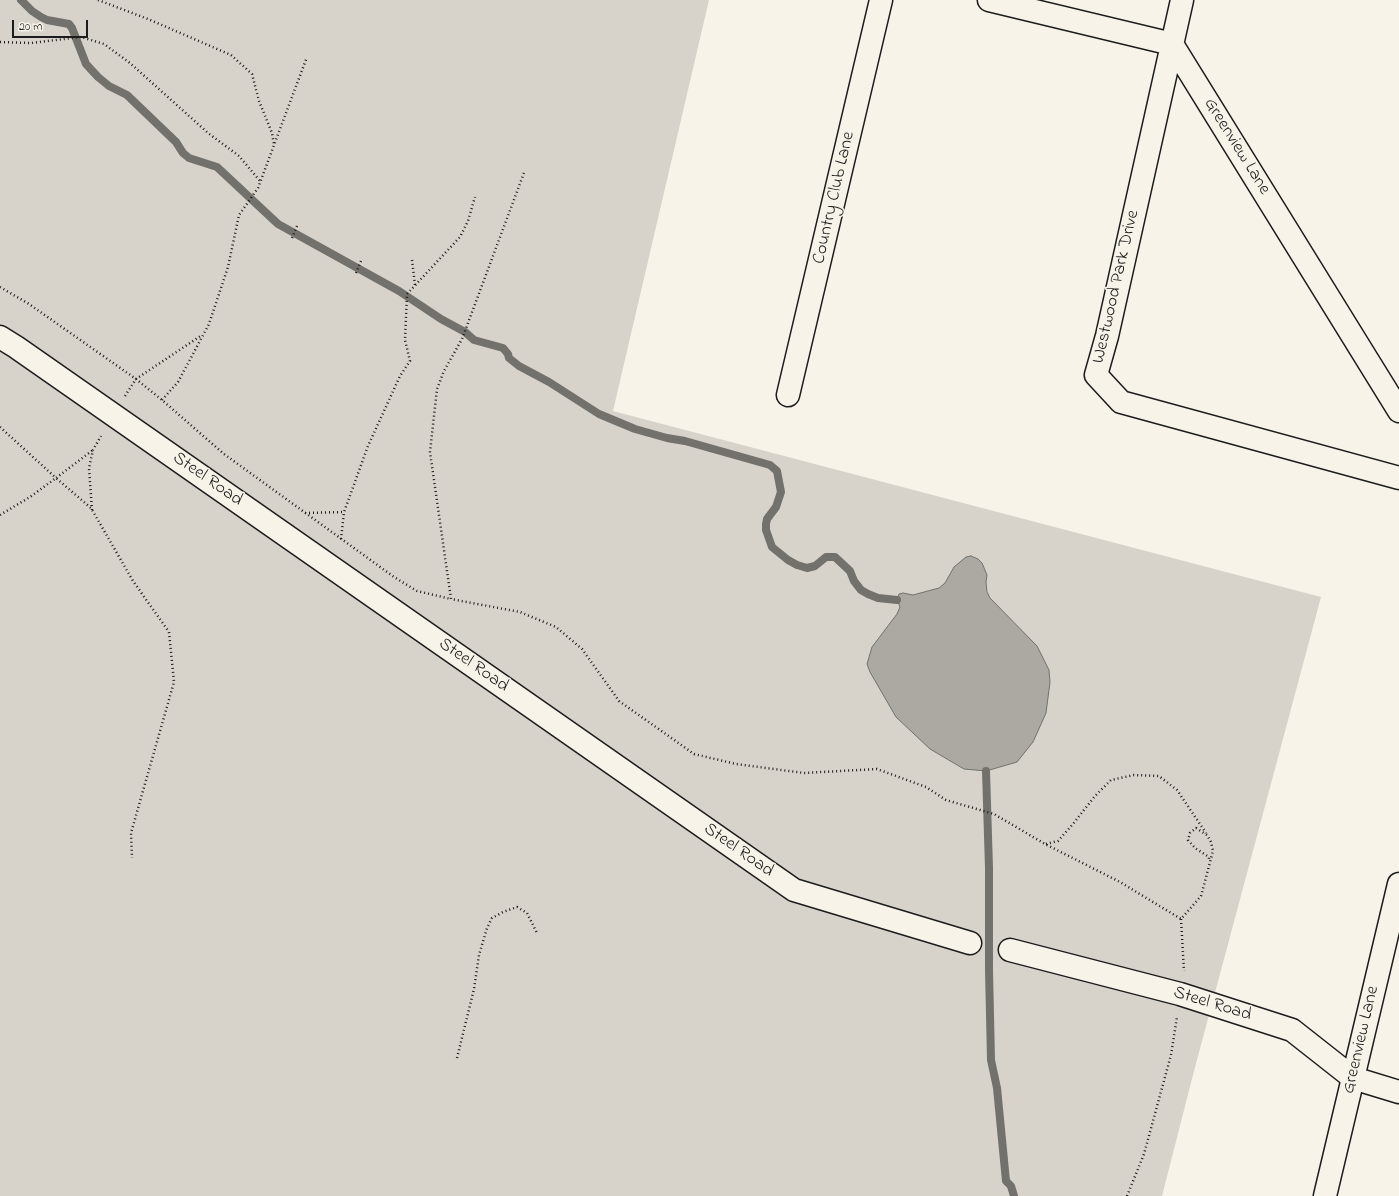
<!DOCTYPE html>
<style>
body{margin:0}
#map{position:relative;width:1399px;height:1196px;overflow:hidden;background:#f7f3e8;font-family:"Indie Flower",sans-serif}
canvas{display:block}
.scale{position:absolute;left:12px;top:20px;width:76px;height:18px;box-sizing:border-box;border:2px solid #1c1c1c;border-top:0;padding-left:5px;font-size:12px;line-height:14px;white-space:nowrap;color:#1c1c1c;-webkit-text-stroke:3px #f7f3e8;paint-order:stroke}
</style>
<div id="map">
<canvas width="1399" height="1196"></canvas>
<div class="scale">20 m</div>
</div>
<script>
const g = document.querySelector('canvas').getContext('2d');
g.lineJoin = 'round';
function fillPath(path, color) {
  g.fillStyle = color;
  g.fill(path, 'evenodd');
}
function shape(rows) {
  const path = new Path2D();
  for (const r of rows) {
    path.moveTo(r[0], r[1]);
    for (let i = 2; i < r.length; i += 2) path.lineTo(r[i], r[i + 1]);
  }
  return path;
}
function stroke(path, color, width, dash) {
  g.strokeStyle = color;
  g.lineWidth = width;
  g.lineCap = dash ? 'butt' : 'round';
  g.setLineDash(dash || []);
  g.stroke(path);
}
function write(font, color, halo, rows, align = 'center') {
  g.font = font + ' "Indie Flower",sans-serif';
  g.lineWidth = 3;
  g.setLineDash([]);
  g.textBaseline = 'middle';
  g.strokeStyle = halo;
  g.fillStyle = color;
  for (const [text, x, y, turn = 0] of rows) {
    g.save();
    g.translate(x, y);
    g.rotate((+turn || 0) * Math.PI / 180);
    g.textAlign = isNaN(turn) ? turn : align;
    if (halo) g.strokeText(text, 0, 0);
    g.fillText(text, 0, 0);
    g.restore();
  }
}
fillPath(shape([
 [0,0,709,0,613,411,1321,597,1194,1071,1162,1196,0,1196]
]), '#d7d3cb');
const water = shape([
 [971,556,978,559,982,563,987,575,986,582,987,592,990,598,1037,646,1049,670,1050,682,1046,713,1033,742,1017,762,986,771,964,769,930,749,896,717,870,672,867,664,872,647,897,614,900,607,897,600,899,594,903,593,913,595,939,588,945,583,954,567,966,557,971,556]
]);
fillPath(water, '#aca9a2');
stroke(water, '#72716c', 1);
stroke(shape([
 [21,0,32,11,41,17,47,20,69,24,72,28,86,64,98,77,109,86,127,95,176,142,183,153,189,158,217,167,278,224,399,291,441,319,465,332,474,340,503,348,508,354,509,358,519,366,549,382,599,414,635,429,667,438,685,441,770,465,777,471,781,492,776,507,767,519,766,524,766,530,772,547,788,560,797,565,807,568,815,566,826,557,835,557,850,571,854,581,861,590,868,594,878,598,897,600],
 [986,771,989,868,989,970,991,1060,997,1088,1006,1181,1011,1186,1014,1196]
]), '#72716c', 8);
const minor = shape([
 [989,0,1172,44,1399,411],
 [1182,0,1107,336,1096,375,1121,402,1399,478],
 [0,337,16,347,794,890,970,943],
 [788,395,881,0],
 [1010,950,1180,994,1292,1030,1353,1078,1399,1092],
 [1325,1196,1399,884]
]);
stroke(minor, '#1c1c1c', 25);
stroke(shape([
 [98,0,148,19,231,55,252,74,259,101,272,133,274,144],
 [0,42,31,43,81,37,104,44,130,63,208,133,239,156,260,181],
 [524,173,462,339,444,371,437,389,430,452,451,599,520,612,556,627,582,649,619,701,694,754,736,764,804,773,877,769,926,787,946,800,994,814,1045,844,1120,882,1181,919,1201,896,1213,851,1211,842,1207,835,1196,828,1190,833,1188,840,1195,848,1209,857,1209,861],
 [292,238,297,226],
 [412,260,415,285],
 [356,273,361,261],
 [0,287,29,304,136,379,162,400,224,454,394,577,417,591,451,599],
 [125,396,136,379,202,335],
 [162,400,178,382,209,324,228,267,239,215,258,188,307,57],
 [0,427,56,478,93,450],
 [92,510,89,468,93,450,101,436],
 [305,513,344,512,368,446,400,376,410,361,405,340,407,294,460,237,468,221,475,197],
 [0,515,30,497,56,478,91,508,133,581,169,632,174,682,131,833,132,858],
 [341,539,344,512],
 [1046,844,1058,841,1073,824,1095,796,1111,780,1134,775,1159,776,1177,790,1206,833],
 [1181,919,1184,971],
 [457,1058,474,989,479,955,487,928,492,918,503,912,517,907,527,913,537,933],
 [1127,1196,1144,1154,1171,1055,1177,1017]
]), '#1c1c1c', 2.5, [1, 3]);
stroke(minor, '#f7f3e8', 22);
write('18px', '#1c1c1c', '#f7f3e8', [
 ["Greenview Lane",1236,147,58],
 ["Country Club Lane",835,198,-77],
 ["Westwood Park Drive",1117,287,-77],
 ["Steel Road",207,480,35],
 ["Steel Road",473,666,35],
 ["Steel Road",738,851,35],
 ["Steel Road",1212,1005,17],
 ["Greenview Lane",1362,1040,-77]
]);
</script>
